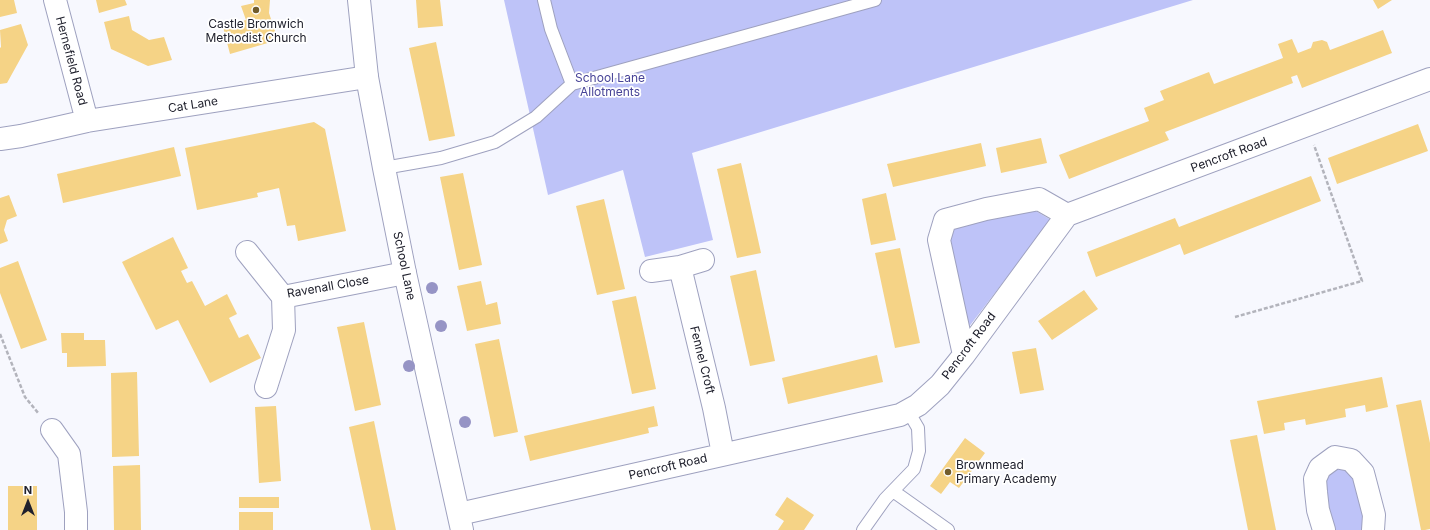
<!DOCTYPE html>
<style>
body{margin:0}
#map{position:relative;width:1430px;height:530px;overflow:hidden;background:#f7f8fe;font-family:Inter,sans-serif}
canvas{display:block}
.north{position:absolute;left:8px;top:482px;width:40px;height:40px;-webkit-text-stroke:3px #fff;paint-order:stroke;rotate:0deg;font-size:11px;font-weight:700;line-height:16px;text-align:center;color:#20212d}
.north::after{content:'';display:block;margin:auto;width:14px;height:18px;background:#20212d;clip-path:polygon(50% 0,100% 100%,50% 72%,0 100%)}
</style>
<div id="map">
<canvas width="1430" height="530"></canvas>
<div class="north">N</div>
</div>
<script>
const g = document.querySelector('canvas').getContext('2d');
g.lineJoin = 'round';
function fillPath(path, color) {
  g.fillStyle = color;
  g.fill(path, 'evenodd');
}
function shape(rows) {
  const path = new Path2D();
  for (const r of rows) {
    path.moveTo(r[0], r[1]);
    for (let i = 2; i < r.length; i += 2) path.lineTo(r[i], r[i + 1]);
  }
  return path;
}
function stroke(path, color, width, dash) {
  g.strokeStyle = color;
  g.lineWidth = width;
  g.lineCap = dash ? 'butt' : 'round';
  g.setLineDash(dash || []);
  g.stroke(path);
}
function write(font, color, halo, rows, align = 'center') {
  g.font = font + ' Inter,sans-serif';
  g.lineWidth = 3.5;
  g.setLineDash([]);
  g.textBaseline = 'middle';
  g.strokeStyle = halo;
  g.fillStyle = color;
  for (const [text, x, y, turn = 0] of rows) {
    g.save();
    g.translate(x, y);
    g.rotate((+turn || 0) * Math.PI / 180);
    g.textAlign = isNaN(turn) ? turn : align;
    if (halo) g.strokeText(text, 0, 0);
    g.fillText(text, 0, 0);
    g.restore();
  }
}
fillPath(shape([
 [504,0,1193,0,692,153,713,240,645,257,623,170,548,195],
 [1029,207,1051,220,968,328,949,239,955,224],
 [1335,469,1345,470,1352,474,1366,530,1334,530,1329,508,1326,483,1328,473]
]), '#bec3f8');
fillPath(shape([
 [0,0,14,0,17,13,0,17],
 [96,0,125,0,127,5,99,13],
 [254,0,270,0,269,13,278,40,230,54,223,27,246,20,241,6,254,3],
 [416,0,440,0,443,26,418,28],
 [1373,0,1392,0,1378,9],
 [129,16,132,30,149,40,164,37,172,60,148,66,111,49,104,22],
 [21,24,28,45,7,83,0,84,0,48,1,47,0,30],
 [1383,30,1392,53,1302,88,1297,75,1291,77,1293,83,1165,132,1169,140,1069,179,1059,155,1149,121,1144,108,1164,100,1160,91,1209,72,1214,84,1283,58,1278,44,1292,39,1298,53,1311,48,1313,42,1322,40,1327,42,1330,50],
 [436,42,455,136,429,141,409,48],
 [314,122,325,129,346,231,298,241,295,225,287,226,279,188,257,193,258,197,197,210,185,148],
 [1418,124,1428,151,1337,184,1328,158],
 [1041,138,1047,163,1001,173,996,148],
 [981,143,986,166,893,187,887,164],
 [174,147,181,176,63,203,57,174],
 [741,163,761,253,737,258,717,169],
 [463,173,482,265,459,270,440,177],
 [1311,176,1321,201,1184,255,1180,244,1096,277,1087,252,1175,218,1179,227],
 [886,193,896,240,871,245,862,199],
 [9,195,17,216,7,220,4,230,8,241,0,244,0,198],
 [604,199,625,289,597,295,576,206],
 [173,237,188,268,181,271,187,283,192,281,205,306,227,294,237,314,229,318,239,338,248,334,261,358,210,383,178,320,156,330,122,262],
 [900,248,920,343,895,348,875,253],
 [18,261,47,340,21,349,0,293,0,268],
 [756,270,775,361,750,366,730,276],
 [481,281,486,305,497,302,501,324,467,331,457,286],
 [1084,290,1098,309,1052,340,1038,321],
 [636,296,656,389,632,394,612,301],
 [364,322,381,405,355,411,337,327],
 [61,333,84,333,84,340,105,340,106,366,67,367,67,353,62,353],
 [499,339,518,432,494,437,475,344],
 [1036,348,1044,390,1020,394,1012,352],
 [877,355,883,382,788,404,782,378],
 [137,372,139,456,112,457,111,373],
 [1382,377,1388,407,1366,412,1365,405,1345,409,1346,417,1306,425,1305,419,1284,423,1285,430,1264,434,1257,401],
 [1421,400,1430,443,1430,529,1425,530,1421,530,1396,405],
 [276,406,281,481,259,483,255,407],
 [654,406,658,426,648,428,649,433,530,461,524,436],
 [374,421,396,530,371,530,349,427],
 [1257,435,1276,530,1248,530,1230,440],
 [965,438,985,453,959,488,950,482,941,494,930,486],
 [140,465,141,530,114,530,113,466],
 [8,486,37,486,37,530,8,530],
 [239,497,279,497,279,508,239,508],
 [787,497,814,515,804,530,778,530,784,521,775,515],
 [239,512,273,512,273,530,239,530]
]), '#f5d386');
const lane = shape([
 [544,0,551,29,572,84],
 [384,168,441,158,495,142,536,117,572,84,875,0],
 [893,491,948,530],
 [863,530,885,499,914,469,919,451,918,428,908,411]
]);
const street = shape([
 [55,0,87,121],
 [0,139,21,136,87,121,367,77],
 [247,252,283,297,405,273],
 [680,267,703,260],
 [651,271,680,267,714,408,723,454],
 [964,355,939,240,945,220,986,209,1039,199,1067,215],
 [266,387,284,330,283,297],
 [52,430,69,454,76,512,76,530],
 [459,514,900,415,918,405,940,385,964,355,1067,215,1430,79],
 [1324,530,1318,510,1316,492,1315,479,1320,468,1335,457,1351,460,1363,473,1374,515,1373,530]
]);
const secondary = shape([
 [359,0,367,77,384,168,405,273,462,530]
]);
stroke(lane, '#9ea1bf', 14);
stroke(street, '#9ea1bf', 24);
stroke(secondary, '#9ea1bf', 24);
stroke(shape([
 [1235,317,1362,281,1314,145],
 [0,334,25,397,39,414]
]), '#b3b4bc', 2.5, [4, 2]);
stroke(lane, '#fff', 12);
stroke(street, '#fff', 22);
stroke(secondary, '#fff', 22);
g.fillStyle = '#9694c5';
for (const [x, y] of [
 [432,288],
 [441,326],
 [409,366],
 [465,422]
]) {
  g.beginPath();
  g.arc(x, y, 6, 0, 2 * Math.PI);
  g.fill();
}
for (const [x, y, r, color] of [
 [256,10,4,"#715c2b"],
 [948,472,4,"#715c2b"]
]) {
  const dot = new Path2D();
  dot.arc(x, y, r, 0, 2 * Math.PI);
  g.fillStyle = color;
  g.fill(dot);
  stroke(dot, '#fff', 1.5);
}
write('12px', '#20212d', '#fff', [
 ["Castle Bromwich",256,24],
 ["Methodist Church",256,38],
 ["Brownmead",956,465,"left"],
 ["Primary Academy",956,479,"left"]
]);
write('12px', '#20212d', '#fff', [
 ["Hernefield Road",71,61,75],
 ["Cat Lane",193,105,-9],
 ["Pencroft Road",1229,155,-20],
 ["School Lane",404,266,78],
 ["Ravenall Close",328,287,-10],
 ["Pencroft Road",969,346,-53],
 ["Fennel Croft",702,360,76],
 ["Pencroft Road",668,467,-13]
]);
write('12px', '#474397', '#fff', [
 ["School Lane",610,78],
 ["Allotments",610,92]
]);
</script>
